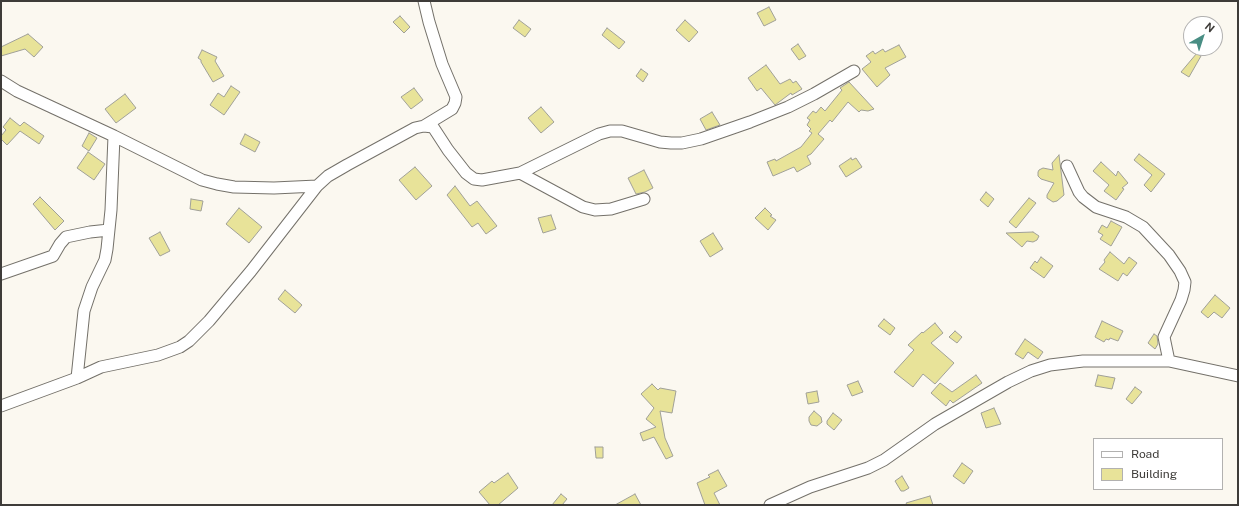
<!DOCTYPE html>
<style>
body{margin:0}
#map{position:relative;width:1239px;height:506px;overflow:hidden;background:#fbf8f0;font-family:"Public Sans",sans-serif}
canvas{display:block}
.frame{position:absolute;inset:0;border:2px solid #3e3c39;pointer-events:none}
.legend{position:absolute;left:1093px;top:438px;width:130px;height:52px;box-sizing:border-box;background:#fff;border:1px solid #b2b1b0;margin:0;padding:5px 7px;list-style:none;font-size:12px;color:#3e3c39}
.legend li{display:flex;align-items:center;gap:8px;height:20px}
.legend b{width:20px;border:1px solid #b2b1b0}
.north{position:absolute;left:1183px;top:16px;width:40px;height:40px;box-sizing:border-box;background:#fff;border:1px solid #b2b1b0;border-radius:50%;rotate:39deg;font-size:11px;font-weight:700;line-height:16px;text-align:center;color:#3e3c39}
.north::after{content:'';display:block;margin:auto;width:14px;height:18px;background:#498e84;clip-path:polygon(50% 0,100% 100%,50% 72%,0 100%)}
</style>
<div id="map">
<canvas width="1239" height="506"></canvas>
<div class="frame"></div>
<ul class="legend">
<li><b style="height:5px;background:#fff"></b>Road</li>
<li><b style="height:11px;background:#e8e399"></b>Building</li>
</ul>
<div class="north">N</div>
</div>
<script>
const g = document.querySelector('canvas').getContext('2d');
g.lineJoin = 'round';
function fillPath(path, color) {
  g.fillStyle = color;
  g.fill(path, 'evenodd');
}
function shape(rows) {
  const path = new Path2D();
  for (const r of rows) {
    path.moveTo(r[0], r[1]);
    for (let i = 2; i < r.length; i += 2) path.lineTo(r[i], r[i + 1]);
  }
  return path;
}
function stroke(path, color, width, dash) {
  g.strokeStyle = color;
  g.lineWidth = width;
  g.lineCap = dash ? 'butt' : 'round';
  g.setLineDash(dash || []);
  g.stroke(path);
}
const building = shape([
 [769,7,776,20,764,26,757,13,769,7],
 [400,16,410,27,404,33,393,22,400,16],
 [519,20,531,29,525,37,513,28,519,20],
 [685,20,698,32,689,42,676,30,685,20],
 [607,28,625,42,619,49,602,35,607,28],
 [28,34,43,47,34,57,25,49,1,56,1,47,28,34],
 [798,44,806,56,799,60,791,49,798,44],
 [899,45,906,57,885,68,890,75,877,87,862,69,871,62,866,56,873,51,875,54,883,49,885,52,899,45],
 [202,50,217,57,215,61,224,76,213,82,201,62,201,60,198,58,202,50],
 [1197,53,1201,56,1189,77,1181,72,1197,53],
 [766,65,780,84,790,79,793,83,796,81,802,89,792,95,791,93,775,105,761,88,757,91,748,78,766,65],
 [641,69,648,74,643,82,636,76,641,69],
 [849,82,874,109,868,111,861,110,859,112,848,102,832,122,830,120,818,134,824,139,811,154,807,156,811,164,797,172,794,167,773,176,767,162,775,159,776,161,801,147,812,133,809,131,811,129,807,125,810,120,807,118,813,111,816,113,821,107,825,111,842,90,840,88,849,82],
 [231,86,240,92,224,115,210,105,218,93,224,97,231,86],
 [414,88,423,100,411,109,401,97,414,88],
 [125,94,136,108,116,123,105,109,125,94],
 [541,107,554,122,541,133,528,118,541,107],
 [712,112,720,125,706,130,700,119,712,112],
 [10,118,20,126,24,122,44,136,39,144,20,131,7,145,1,139,1,136,6,130,3,127,10,118],
 [89,133,97,138,89,151,82,146,89,133],
 [245,134,260,142,255,152,240,144,245,134],
 [88,152,105,164,94,180,77,168,88,152],
 [1139,154,1165,174,1151,192,1144,185,1152,175,1134,160,1139,154],
 [1059,155,1064,195,1057,201,1053,202,1047,198,1047,195,1054,183,1041,179,1038,176,1038,172,1039,170,1043,168,1053,170,1052,163,1059,155],
 [851,158,852,160,856,158,862,167,846,177,839,166,851,158],
 [1101,162,1116,176,1118,171,1128,183,1122,188,1124,189,1116,200,1104,191,1109,185,1093,171,1101,162],
 [415,167,432,186,416,200,399,180,415,167],
 [644,170,653,188,645,192,636,194,628,178,644,170],
 [455,186,470,206,477,201,497,226,486,234,478,223,472,227,447,195,455,186],
 [986,192,994,199,988,207,980,200,986,192],
 [40,197,64,221,55,230,33,204,40,197],
 [1029,198,1036,203,1016,228,1009,222,1029,198],
 [191,199,203,201,201,211,190,209,191,199],
 [239,208,262,227,249,243,226,224,239,208],
 [765,208,772,215,770,216,776,220,768,230,755,218,765,208],
 [551,215,556,229,543,233,538,218,551,215],
 [1111,221,1122,227,1111,246,1100,239,1103,235,1098,232,1102,225,1107,228,1111,221],
 [160,232,170,251,160,256,149,238,160,232],
 [1033,232,1039,236,1037,240,1033,242,1027,241,1022,247,1006,233,1033,232],
 [713,233,723,249,710,257,700,241,713,233],
 [1110,252,1124,264,1129,257,1137,263,1127,276,1123,273,1118,281,1099,269,1105,262,1104,260,1110,252],
 [1041,257,1053,266,1044,278,1030,268,1035,261,1037,263,1041,257],
 [285,290,302,305,295,313,278,299,285,290],
 [1215,295,1230,308,1222,318,1214,312,1208,318,1201,312,1215,295],
 [884,319,895,328,890,335,878,326,884,319],
 [1102,321,1123,331,1118,341,1110,338,1109,340,1106,339,1104,342,1095,337,1102,321],
 [935,323,943,333,931,343,954,363,935,384,923,374,913,387,894,372,914,350,908,345,922,332,923,333,935,323],
 [955,331,962,337,957,343,949,337,955,331],
 [1154,334,1157,336,1158,344,1155,349,1148,343,1154,334],
 [1025,339,1043,352,1038,359,1028,352,1023,359,1015,354,1025,339],
 [976,375,982,383,953,403,950,400,946,406,931,393,940,383,952,392,976,375],
 [1098,375,1115,378,1112,389,1095,386,1098,375],
 [858,381,863,392,852,396,847,385,858,381],
 [652,384,658,390,660,388,676,391,672,413,660,411,665,438,673,456,666,459,654,437,643,441,640,433,656,427,646,419,654,408,641,394,652,384],
 [1135,387,1142,392,1132,404,1126,399,1135,387],
 [817,391,819,402,808,404,806,393,817,391],
 [994,408,1001,424,986,428,981,413,994,408],
 [814,411,821,417,822,422,817,426,811,425,809,421,809,417,814,411],
 [833,413,842,420,834,430,827,424,827,421,833,413],
 [595,447,603,447,603,458,596,458,595,447],
 [962,463,973,471,964,484,953,476,962,463],
 [718,470,727,486,714,493,720,505,705,505,697,483,710,477,708,475,718,470],
 [508,473,518,488,498,505,490,505,479,492,492,481,494,483,508,473],
 [902,476,909,488,904,491,901,491,895,481,902,476],
 [561,494,567,499,562,505,552,505,561,494],
 [635,494,641,505,615,505,635,494],
 [930,496,933,505,907,505,906,503,930,496]
]);
fillPath(building, '#e8e399');
stroke(building, '#a0a098', 1);
const minor = shape([
 [424,1,429,22,442,64,456,97,455,103,452,109,424,126],
 [1,81,17,91,114,136,202,180,217,184,234,187,274,188,317,186],
 [1067,166,1079,192,1083,197,1096,207,1126,217,1143,227,1169,255,1180,271,1185,282,1184,290,1181,300,1164,337,1169,361],
 [520,173,583,207,595,210,611,209,644,199],
 [1,274,53,256,60,244,66,237,90,232,109,230],
 [77,378,84,311,92,287,105,260,107,249,111,210,114,136],
 [1,406,77,378,101,367,158,355,180,347,189,341,209,321,251,271,317,186,328,176,347,165,415,128,424,126,433,127,448,150,466,173,474,179,482,180,520,173,599,134,610,131,622,131,660,142,671,143,682,143,701,139,750,122,788,107,814,94,854,71],
 [770,505,810,487,868,468,884,460,935,424,1008,382,1031,371,1050,365,1083,361,1169,361,1238,376]
]);
stroke(minor, '#74716a', 13);
stroke(minor, '#fff', 11);
</script>
